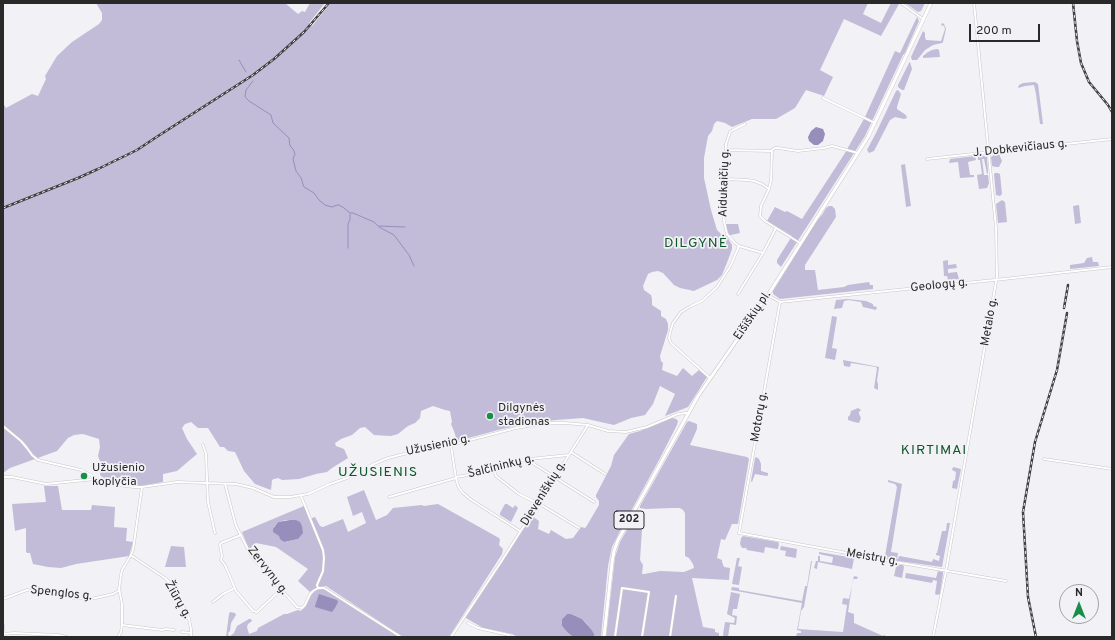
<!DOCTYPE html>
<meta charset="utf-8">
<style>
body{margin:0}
#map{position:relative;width:1115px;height:640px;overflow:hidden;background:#f2f1f5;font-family:Overpass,sans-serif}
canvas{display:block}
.frame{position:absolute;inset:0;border:4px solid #29292a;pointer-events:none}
.north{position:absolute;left:1059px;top:584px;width:40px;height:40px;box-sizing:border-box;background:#f2f1f5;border:1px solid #a2a1a4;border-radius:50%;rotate:0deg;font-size:11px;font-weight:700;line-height:16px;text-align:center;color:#29292a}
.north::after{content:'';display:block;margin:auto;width:14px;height:18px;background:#188e48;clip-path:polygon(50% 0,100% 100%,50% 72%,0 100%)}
.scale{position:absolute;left:969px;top:24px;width:71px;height:18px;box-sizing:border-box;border:2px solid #29292a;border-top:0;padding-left:5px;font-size:12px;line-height:14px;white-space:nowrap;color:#29292a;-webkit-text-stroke:3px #f2f1f5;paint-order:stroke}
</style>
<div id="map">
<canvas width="1115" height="640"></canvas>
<div class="frame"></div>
<div class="north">N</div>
<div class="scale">200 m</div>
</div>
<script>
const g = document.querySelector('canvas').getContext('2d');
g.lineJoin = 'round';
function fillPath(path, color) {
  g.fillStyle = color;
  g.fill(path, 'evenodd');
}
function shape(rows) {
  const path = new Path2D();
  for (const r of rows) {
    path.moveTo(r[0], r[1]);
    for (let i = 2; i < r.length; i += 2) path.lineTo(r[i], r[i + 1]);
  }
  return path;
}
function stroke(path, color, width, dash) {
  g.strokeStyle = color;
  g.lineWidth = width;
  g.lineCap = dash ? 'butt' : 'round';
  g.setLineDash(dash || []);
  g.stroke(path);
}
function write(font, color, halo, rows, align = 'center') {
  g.font = font + ' Overpass,sans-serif';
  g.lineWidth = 3.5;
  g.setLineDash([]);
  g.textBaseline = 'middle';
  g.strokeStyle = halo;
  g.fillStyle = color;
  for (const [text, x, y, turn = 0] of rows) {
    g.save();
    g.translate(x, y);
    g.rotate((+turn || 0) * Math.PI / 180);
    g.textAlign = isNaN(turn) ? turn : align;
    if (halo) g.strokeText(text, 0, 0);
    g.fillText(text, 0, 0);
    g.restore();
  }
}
fillPath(shape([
 [96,3,285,3,298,14,302,11,305,12,310,3,325,3,309,23,312,26,331,3,868,3,863,14,881,23,891,3,898,3,899,4,881,36,844,19,820,70,833,77,824,96,806,90,795,108,776,119,752,119,732,127,725,123,717,121,714,124,712,131,708,136,704,158,704,178,711,210,717,230,721,234,727,236,729,240,732,245,732,249,728,260,722,275,717,280,698,289,694,291,680,288,674,285,663,273,658,271,652,272,648,274,643,286,644,290,651,295,652,299,652,305,661,311,661,316,666,319,668,324,668,330,660,356,661,361,663,363,662,370,677,376,683,368,692,376,699,370,707,377,688,407,665,416,675,394,660,386,653,404,645,415,631,418,614,425,583,418,556,420,532,423,502,429,457,441,454,431,451,424,452,422,450,411,445,410,433,406,421,411,420,418,415,423,408,426,398,434,391,436,374,435,365,427,360,428,352,435,341,439,335,443,336,446,344,449,348,458,332,468,327,472,316,474,299,479,282,480,278,478,274,479,272,480,271,490,255,484,244,471,235,452,228,451,224,447,220,447,208,428,198,428,191,422,185,424,182,428,187,439,197,454,177,471,163,474,163,482,141,486,125,484,104,478,100,475,101,464,98,456,100,447,99,439,83,434,74,435,68,438,57,451,10,468,3,473,3,103,6,108,32,94,38,96,46,79,45,76,57,56,72,42,99,24,102,20,102,13],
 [905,3,925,3,921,11,918,12],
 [917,17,919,21,905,53,903,55,865,136,781,267,777,263,777,260,792,236,767,221,775,207,785,212,787,211,802,219,845,153,865,117,895,51,900,53],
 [942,23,944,24,946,29,943,42,942,43,933,45,925,50,917,60,912,60,911,57,923,31,925,33,925,37,926,40,941,41,945,29,944,26,941,25],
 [937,49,939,50,940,57,923,58,923,56,928,52,932,50],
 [910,62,912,69,904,90,902,90,898,87,898,85,909,63],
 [1035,82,1038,84,1043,124,1040,124,1036,94,1034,85,1025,86,1018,88,1019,85,1023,83],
 [898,90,901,94,897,107,897,109,906,115,907,118,904,119,895,117,890,120,874,151,869,153,867,150,868,148,876,133,896,91],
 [997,153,999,154,1002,161,999,167,996,167,992,166,991,157],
 [975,156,976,160,968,162,970,175,974,175,974,177,960,178,958,162,949,163,950,159],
 [978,156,984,156,987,157,988,173,987,174,984,159,982,159,984,175,988,175,989,183,987,188,979,189,977,175,982,174,980,160,978,160],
 [905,164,911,206,906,207,901,165],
 [995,173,998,173,1000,174,1002,194,1000,196,996,195,994,174],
 [1002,200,1005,202,1007,222,998,223,996,204],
 [1079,205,1081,223,1075,224,1073,206],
 [829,206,832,206,835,209,836,217,805,265,805,270,815,270,818,290,844,287,848,285,869,282,870,285,873,285,873,289,780,299,773,294,773,291,817,220,822,215,826,208],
 [725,224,738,224,740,233,731,235,729,235],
 [1092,257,1093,262,1098,262,1099,266,1070,269,1070,265,1084,263,1087,258],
 [948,260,948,265,956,264,957,268,948,269,948,273,957,272,959,279,948,280,947,276,944,276,943,261],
 [847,299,866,301,873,304,873,306,877,307,876,310,863,307,861,302,848,300,844,301,842,308,834,309,836,300],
 [832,316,837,317,832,348,837,349,835,360,825,358],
 [843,360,879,367,877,381,878,384,878,390,874,388,877,369,876,367,851,363,850,367,844,366],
 [858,408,861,410,859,412,859,414,861,418,859,423,854,422,848,420,848,417,850,415,851,411],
 [672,418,676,419,678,421,677,425,659,460,619,533,612,547,608,566,601,637,594,637,591,629,586,623,582,619,571,614,567,614,562,619,562,626,567,632,573,637,518,637,512,634,483,628,466,618,466,617,532,516,539,521,538,529,549,534,551,530,566,539,573,538,581,527,585,528,586,527,599,505,599,501,596,497,596,495,611,466,614,455,629,434,640,431],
 [689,421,697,424,697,429,690,445,747,457,749,459,738,524,732,524,725,540,721,539,717,558,722,560,722,562,724,567,730,568,729,580,692,578,703,627,715,629,715,632,719,633,719,637,606,637,615,557,620,542,637,512,643,514,640,560,643,565,642,574,644,574,660,571,684,572,694,568,693,564,689,558,685,556,685,513,683,510,680,508,672,508,646,509,640,508,640,506,687,422],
 [756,457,759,459,761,464,761,471,768,473,768,475,767,476,755,474,752,482,751,481,755,458],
 [953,467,961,469,957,489,952,488,953,481,955,480,956,472,952,470],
 [888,480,902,484,891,552,898,553,897,559,898,559,899,556,932,562,933,559,939,561,940,556,936,555,936,553,937,553,942,531,946,531,947,523,950,523,942,567,884,559,884,557,891,558,885,556,897,487,895,484,888,482],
 [44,486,58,486,62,510,91,510,92,505,115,507,114,527,127,528,126,541,133,542,129,556,76,564,61,568,48,567,33,564,30,553,27,553,26,551,26,528,15,531,12,504,46,502],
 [364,490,376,520,387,515,393,508,422,505,424,506,438,504,499,538,500,540,499,545,503,549,502,554,449,637,403,637,326,586,319,587,310,592,298,581,308,569,276,547,256,543,249,549,242,532,304,506,309,519,315,517,320,526,323,527,343,519,348,532,366,523,362,512,353,516,347,497],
 [286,520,296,520,298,539,284,542,278,535,274,527,278,522],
 [505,504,507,504,513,508,515,505,518,508,511,522,500,515,500,513],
 [743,536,778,542,779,544,778,549,777,549,765,547,764,553,747,550,746,548,742,548,740,544,741,538],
 [171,546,184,547,186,567,165,567],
 [781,546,797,549,796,558,785,556,786,551,780,550],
 [819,552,854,558,852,569,818,562,817,569,814,568,816,561,818,561,818,556,820,556,820,561,832,563,833,557,819,554],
 [737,558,740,558,738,566,742,567,739,585,732,584],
 [811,561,812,561,804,607,801,611,798,629,843,632,847,605,842,604,843,598,849,599,854,576,858,577,857,579,853,579,848,612,854,614,854,623,883,636,883,635,890,637,796,637,797,633,801,633,801,631,797,630,802,603,731,590,732,587,739,588,739,590,802,601,805,586,807,586],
 [899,565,903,565,904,567,902,578,894,576,896,567],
 [938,571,943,572,943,574,940,594,937,595,935,594,937,581,933,580,932,583,905,578,906,573,936,578],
 [322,589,326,590,399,637,226,637,229,614,230,612,235,613,236,615,231,623,230,631,228,633,229,637,234,633,237,626,249,619,251,619,252,621,248,624,247,627,249,634,257,631,258,628,284,614,287,614,298,610,301,611,305,607,312,594,316,590],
 [731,592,740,594,737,609,733,609,732,615,737,616,736,625,730,624,728,637,724,637,723,635,725,622,734,623,735,618,727,614]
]), '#c2bcd8');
fillPath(shape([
 [816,127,823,129,825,134,823,141,818,145,814,145,809,141,808,137,811,131],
 [290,520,296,520,300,522,302,526,303,533,298,539,284,542,280,539,279,536,273,532,273,529,278,522],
 [319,594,337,600,338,602,335,608,332,612,315,607,315,606],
 [567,614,571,614,582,619,591,629,594,634,594,637,573,637,567,632,562,626,562,619]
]), '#988ebb');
stroke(shape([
 [239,60,246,72],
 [253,81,246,90,245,97,249,101,271,115,273,123,289,138,290,146,293,149,295,154,293,159,296,171,301,178,304,187,314,193,319,200,325,205,332,207,337,205,339,205,344,208,350,213,353,213,374,222,379,227,394,235,409,255,414,266],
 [379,226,405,227],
 [348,248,348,224,350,220,350,214]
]), '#988ebb', 1);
const street = shape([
 [901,3,923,19],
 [823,98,875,123],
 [745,124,733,130,730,132,726,144,723,213,724,221,727,234,735,243,739,246,763,253],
 [726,150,772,151,771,180,769,189,761,206,760,216,765,221,800,243],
 [772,150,775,148,778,148,798,151,815,149,824,148,832,146,858,153],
 [927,159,1112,139],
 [725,179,747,180,754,181,762,184,769,189],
 [738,294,763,253,776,228],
 [768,295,780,302,1004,279,1112,267],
 [780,302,739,533,895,562,1006,581],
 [710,378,671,343,669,338,671,329,673,323,681,312,691,306,702,301,717,287,731,265,739,246],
 [3,426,21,441,27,448,32,455,38,460,81,470,91,475,95,479],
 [203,445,206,454,208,502,215,533],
 [451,446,456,478,458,486,462,492,470,499,520,531],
 [571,452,605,474],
 [529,459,531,462,594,502],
 [1044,459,1112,469],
 [493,467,496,476,519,494,543,506,579,528],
 [3,477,12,477,46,484,95,479,125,486,134,487,142,487,177,482,236,484,253,488,274,497,290,497,308,494,330,484,347,478,374,464,388,458,412,452,451,445,516,428,545,423,565,423,588,425,608,431,626,432,647,427,678,414,686,413,688,414],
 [456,477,474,474,509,463,529,459,569,455],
 [225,484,236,526,252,557,297,607,302,608,305,605,310,594,313,591,318,588,324,588,401,637],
 [301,496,323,550,324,558,323,571,317,585,318,588],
 [389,497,456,478],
 [241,535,221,543,220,545,222,556,221,560,225,565,236,591,253,611,257,612,276,594,282,591],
 [132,556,165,578,170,583,175,598,184,608,188,614,191,629,191,637],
 [3,599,27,590,44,593,54,593,74,598,91,599,113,594,120,590],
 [213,602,223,594,233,589],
 [468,623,478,628,509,635,510,637],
 [3,625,4,634],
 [122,625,162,630,166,629,174,630],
 [182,632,191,633],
 [3,634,14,633,58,635,67,637],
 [118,637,121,632,122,625,122,604,119,589,121,575,122,570,131,555,133,550,142,487],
 [451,637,501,562,588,425],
 [615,637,622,588,649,592,642,637],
 [670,637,676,596],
 [933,637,946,571,997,276,996,228,974,3]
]);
const primary = shape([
 [604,637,612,563,614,551,618,540,698,396,768,295,868,137,931,3]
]);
stroke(street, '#c8c7ca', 3);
stroke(primary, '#c8c7ca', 4);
stroke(street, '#fff', 2);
stroke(primary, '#fff', 3);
const rail = shape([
 [1073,3,1077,41,1081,63,1089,82,1108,105,1112,112],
 [3,208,78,178,98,169,137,150,155,138,253,75,274,59,304,32,329,3],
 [1064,308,1068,285],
 [1036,637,1028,597,1023,512,1035,442,1057,370,1067,313]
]);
stroke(rail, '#404041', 2.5);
stroke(rail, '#f2f1f5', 1, [3]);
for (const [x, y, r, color] of [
 [490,416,4,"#188e48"],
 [84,476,4,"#188e48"]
]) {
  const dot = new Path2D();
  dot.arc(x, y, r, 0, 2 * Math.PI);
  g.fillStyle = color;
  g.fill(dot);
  stroke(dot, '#f2f1f5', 1.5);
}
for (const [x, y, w] of [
 [629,520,30]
]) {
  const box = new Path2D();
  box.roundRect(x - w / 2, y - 9, w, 18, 3);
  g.fillStyle = '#f2f1f5';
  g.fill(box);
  stroke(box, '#29292a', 1);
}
write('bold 11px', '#29292a', null, [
 ["202",629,520]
]);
write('12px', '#29292a', '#f2f1f5', [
 ["J. Dobkevičiaus g.",1020,149,-6],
 ["Aidukaičių g.",725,183,-88],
 ["Geologų g.",939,286,-6],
 ["Eišiškių pl.",753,316,-56],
 ["Metalo g.",990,322,-80],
 ["Motorų g.",760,417,-80],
 ["Užusienio g.",438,446,-12],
 ["Šalčininkų g.",501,467,-14],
 ["Dieveniškių g.",544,494,-58],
 ["Meistrų g.",872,558,10],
 ["Zervynų g.",267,571,52],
 ["Spenglos g.",61,594,6],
 ["Žiūrų g.",177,600,60]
]);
write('12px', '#29292a', '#f2f1f5', [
 ["Dilgynės",498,409],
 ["stadionas",498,423],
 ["Užusienio",92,469],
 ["koplyčia",92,483]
], 'left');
g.letterSpacing = '1px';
write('14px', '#0e572b', '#f2f1f5', [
 ["DILGYNĖ",696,244],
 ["KIRTIMAI",934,451],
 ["UŽUSIENIS",378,473]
]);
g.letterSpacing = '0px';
</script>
